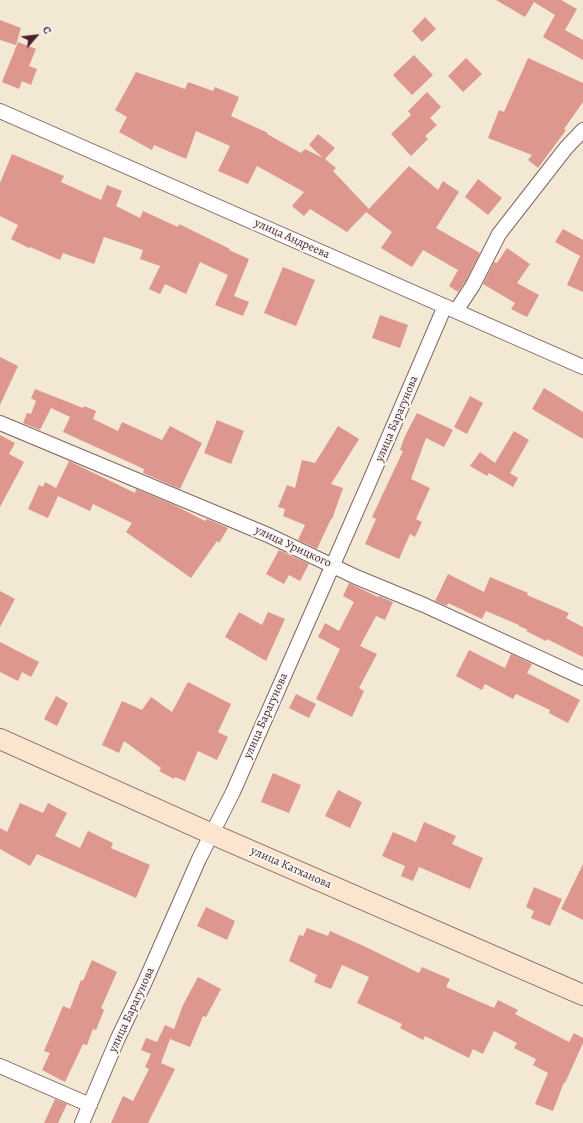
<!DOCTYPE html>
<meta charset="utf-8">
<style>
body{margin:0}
#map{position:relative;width:583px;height:1123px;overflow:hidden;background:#f2e8d4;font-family:Alegreya,serif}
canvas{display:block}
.north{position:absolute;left:16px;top:16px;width:40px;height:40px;-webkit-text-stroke:3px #f6f6f2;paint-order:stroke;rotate:62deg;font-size:11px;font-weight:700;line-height:16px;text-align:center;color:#4a1f2b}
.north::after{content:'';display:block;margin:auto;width:14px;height:18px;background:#4a1f2b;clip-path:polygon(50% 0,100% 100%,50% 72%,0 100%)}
</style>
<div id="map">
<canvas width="583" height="1123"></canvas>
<div class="north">С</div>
</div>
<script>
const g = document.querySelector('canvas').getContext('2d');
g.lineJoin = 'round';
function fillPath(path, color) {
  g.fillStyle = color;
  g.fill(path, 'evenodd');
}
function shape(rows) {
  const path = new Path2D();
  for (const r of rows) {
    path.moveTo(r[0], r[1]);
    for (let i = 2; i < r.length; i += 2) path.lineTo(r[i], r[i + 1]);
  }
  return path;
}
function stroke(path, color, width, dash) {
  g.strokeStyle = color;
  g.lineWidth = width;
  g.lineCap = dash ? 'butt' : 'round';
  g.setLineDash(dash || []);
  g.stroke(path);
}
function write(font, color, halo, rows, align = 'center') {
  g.font = font + ' Alegreya,serif';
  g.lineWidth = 4;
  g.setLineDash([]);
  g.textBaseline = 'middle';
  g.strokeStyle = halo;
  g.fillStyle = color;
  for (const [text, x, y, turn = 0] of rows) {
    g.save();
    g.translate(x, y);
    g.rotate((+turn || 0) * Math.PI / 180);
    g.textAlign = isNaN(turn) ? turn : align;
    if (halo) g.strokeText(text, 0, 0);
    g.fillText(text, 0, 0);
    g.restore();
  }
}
fillPath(shape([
 [496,0,561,0,577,9,565,30,583,40,583,60,543,37,555,15,534,2,525,17],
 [425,17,436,29,422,42,412,31],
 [0,20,21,28,16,45,0,40],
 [18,42,36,49,29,66,37,69,31,85,22,81,19,89,2,82],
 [414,55,433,75,412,95,393,75],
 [466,58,482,74,463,92,448,76],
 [528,58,583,83,583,102,564,129,566,130,538,168,528,160,532,155,488,138,499,110,504,112],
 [136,72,185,89,188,82,213,91,215,87,239,97,231,116,268,133,267,134,301,153,305,149,323,158,309,145,318,134,335,148,325,159,336,168,333,171,369,209,347,232,310,209,304,216,292,206,304,192,257,166,248,184,218,171,230,146,196,131,186,159,154,145,152,150,119,132,127,117,115,110],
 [427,92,441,107,430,118,437,125,425,136,428,139,411,156,391,134,411,115,408,111],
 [12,154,64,176,61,182,101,200,107,185,122,191,116,206,140,218,143,211,178,227,179,224,230,249,229,250,249,259,234,296,249,302,243,316,215,305,228,275,200,262,186,294,165,284,160,294,149,289,160,266,140,259,143,250,104,237,94,264,63,253,60,260,30,247,29,248,11,239,18,225,0,216,0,183],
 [409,166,438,190,443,181,459,192,436,228,480,253,466,281,458,292,449,286,458,270,423,250,412,267,381,248,392,232,366,212],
 [478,179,502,198,488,215,465,197],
 [563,229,583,240,583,292,567,285,580,256,555,242],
 [507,248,530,264,517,283,539,295,527,317,511,309,515,303,483,284,494,262,497,263],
 [283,267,315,280,296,326,264,313],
 [380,315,408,325,400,348,372,338],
 [0,357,18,366,0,405],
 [544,388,583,412,583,439,532,409],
 [35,389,83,408,84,406,96,411,93,419,118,431,122,422,162,440,170,426,202,443,180,489,143,473,144,469,63,432,70,417,51,408,40,430,23,423,27,413,31,414,36,401,31,398],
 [470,396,483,403,467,434,454,427],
 [417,413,453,430,444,447,426,438,411,479,430,488,416,519,422,522,415,537,410,534,399,559,365,544,376,519,372,517,403,451,400,450,405,436],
 [217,420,244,431,231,464,204,453],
 [338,426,359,439,331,484,343,488,332,519,331,519,317,549,298,540,305,525,283,516,285,509,278,507,287,485,295,488,302,460,315,463],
 [514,431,529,440,510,473,518,478,513,487,489,473,487,476,470,466,480,452,495,463],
 [0,435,15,443,9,454,24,462,0,507],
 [69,461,135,493,136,489,172,504,205,521,207,519,228,528,219,543,217,541,191,578,126,532,132,523,93,504,90,511,58,496,48,518,28,509,39,485,43,487,45,482,56,488],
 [279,550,309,564,300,581,289,575,284,584,266,574],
 [448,574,484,592,490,577,528,593,527,595,569,613,566,618,583,627,583,657,547,639,546,641,526,631,528,630,519,626,519,625,486,611,482,619,448,603,447,606,435,601],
 [349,583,378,597,379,596,393,602,385,620,376,616,360,646,377,654,359,688,364,691,352,717,316,699,340,649,318,637,325,623,339,631,354,602,343,596],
 [0,591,15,599,0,627],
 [239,612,262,625,268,612,285,619,266,661,225,637],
 [0,642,39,662,31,677,22,672,18,681,0,672],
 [469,650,505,668,511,654,532,664,527,673,580,700,568,723,549,713,550,710,516,694,513,699,485,684,482,690,456,676],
 [188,682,231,704,218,732,228,737,217,760,198,751,185,781,175,777,174,779,159,771,161,768,124,741,119,753,102,745,122,701,142,710,151,697,172,712],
 [296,694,316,704,309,718,289,708],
 [56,696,68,703,57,726,44,719],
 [273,773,301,785,289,813,261,802],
 [338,790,362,802,350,828,325,816],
 [20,803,43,813,48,803,67,813,55,836,80,848,88,831,113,843,111,848,150,865,136,898,37,854,30,866,0,849,0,828,7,832],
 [424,822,456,836,452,844,483,858,470,889,419,867,413,881,401,876,405,866,382,856,393,832,416,842],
 [583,864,583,920,561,909],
 [534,887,562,899,550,926,531,918,534,911,526,907],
 [206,907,235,921,227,940,197,926],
 [307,928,328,936,330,931,368,948,419,973,422,967,450,979,446,987,494,1008,498,1000,518,1010,515,1014,569,1042,574,1033,583,1038,583,1043,565,1083,564,1082,553,1111,535,1104,548,1073,533,1065,536,1059,514,1048,517,1043,494,1031,483,1054,473,1049,469,1058,425,1036,423,1040,400,1028,402,1024,357,1003,369,977,342,965,331,989,314,982,317,975,289,961,299,935,303,936],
 [92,960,117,972,101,1008,104,1010,96,1030,93,1029,87,1045,83,1044,65,1082,42,1070,50,1053,44,1051,63,1006,70,1009,81,980,83,981],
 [198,977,221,989,206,1017,203,1016,190,1047,170,1039,161,1063,175,1069,148,1123,111,1123,123,1096,133,1101,149,1069,145,1067,151,1054,141,1050,146,1038,157,1042,165,1025,174,1029,183,1005],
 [55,1099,67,1104,58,1123,44,1123]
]), '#dd978f');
const street = shape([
 [0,111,583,367],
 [456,311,473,285,499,234,566,148,583,130],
 [0,423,268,535,356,577,424,605,583,678],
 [0,1066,90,1105],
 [82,1123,118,1038,144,984,199,859,233,792,368,485,445,306]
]);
const secondary = shape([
 [0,739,212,834,583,995]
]);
stroke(street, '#856566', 16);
stroke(secondary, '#856566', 22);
stroke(street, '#fff', 14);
stroke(secondary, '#fbe5cf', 20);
write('12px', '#4a1f2b', '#f6f6f2', [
 ["улица Андреева",292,239,24],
 ["улица Барагунова",397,419,-67],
 ["улица Урицкого",293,547,25],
 ["улица Барагунова",266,716,-66],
 ["улица Катханова",291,868,24],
 ["улица Барагунова",132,1010,-65]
]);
</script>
